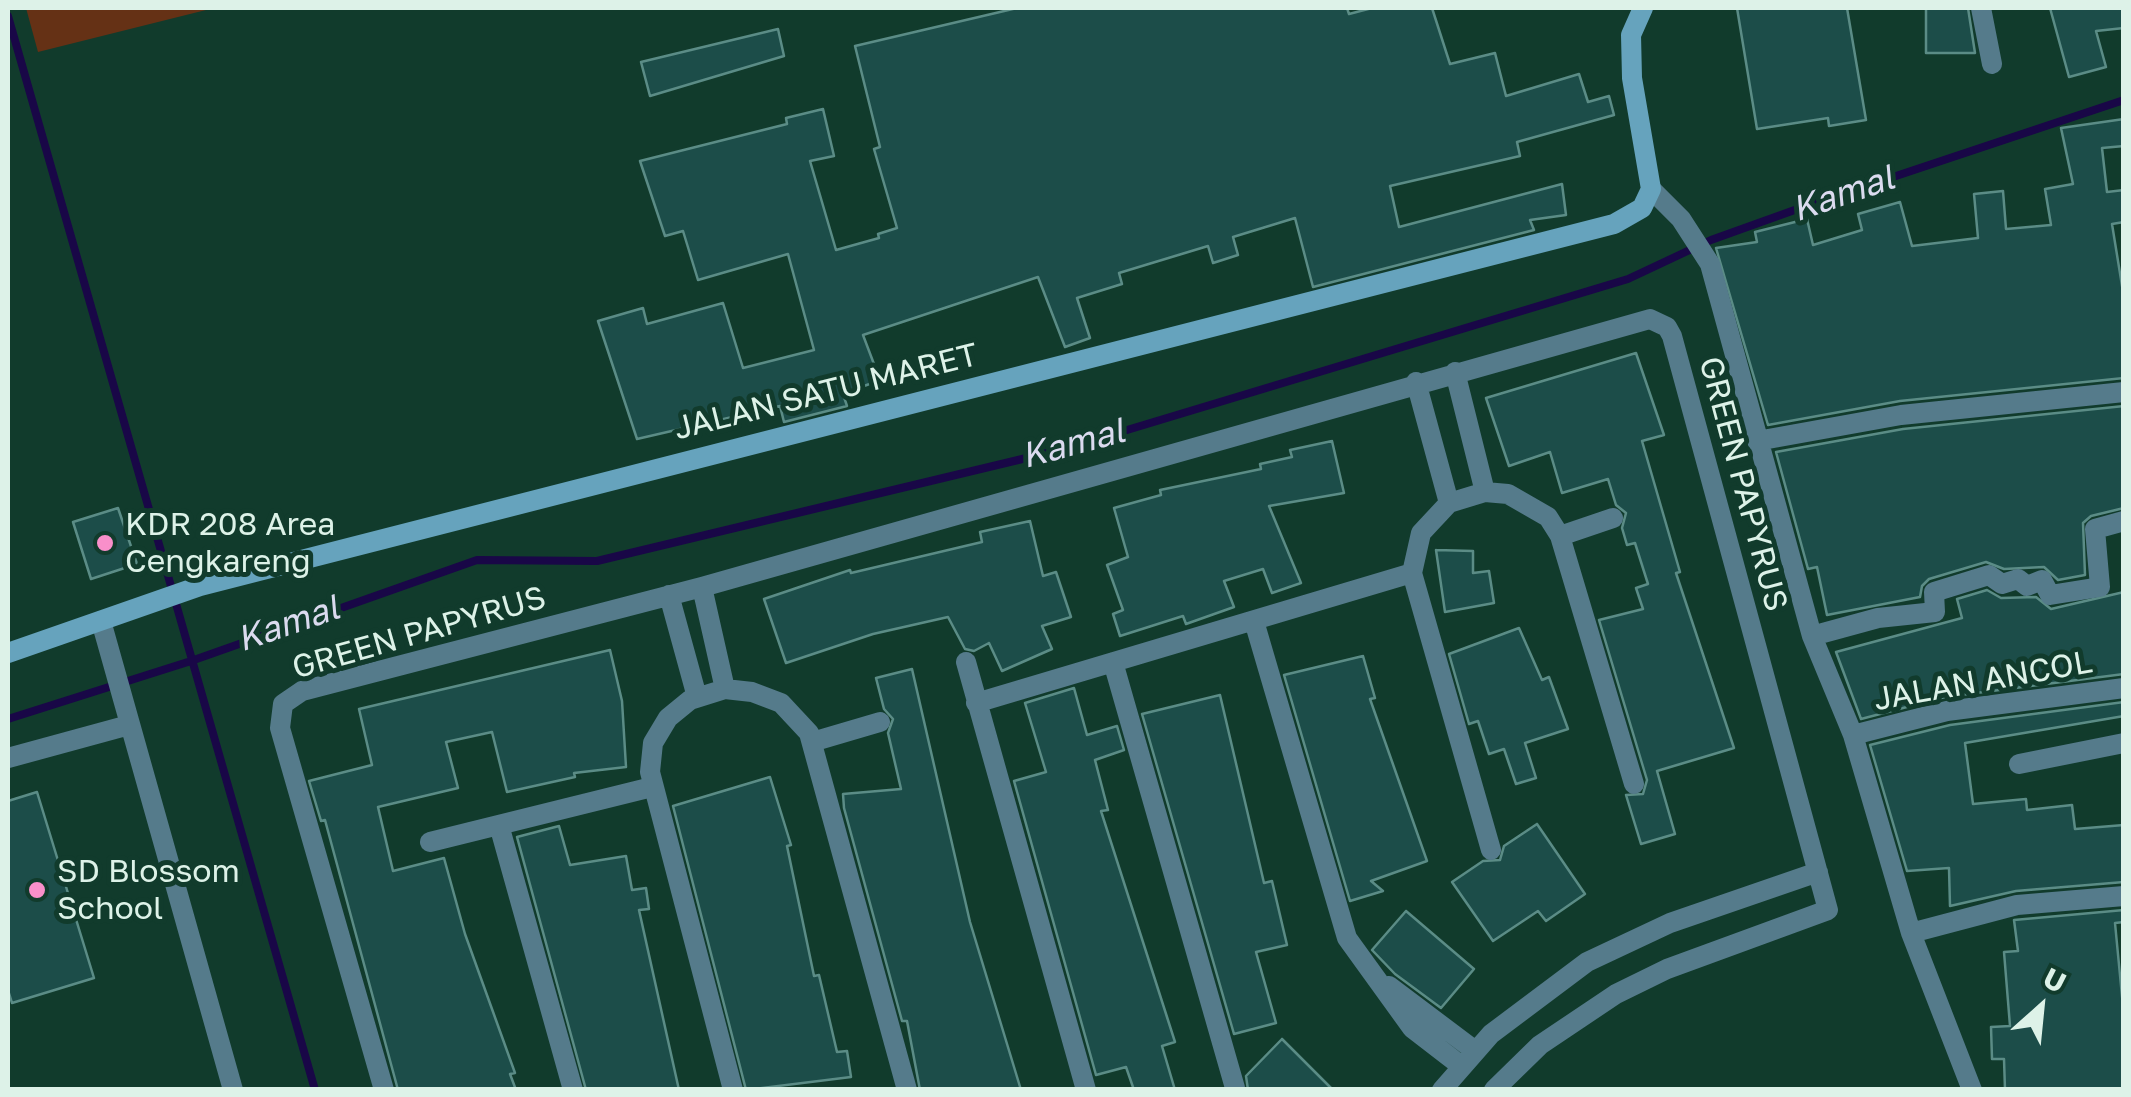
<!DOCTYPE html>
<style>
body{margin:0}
#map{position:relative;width:2131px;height:1097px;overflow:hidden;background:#113b2c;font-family:"Golos Text",sans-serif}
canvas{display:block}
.frame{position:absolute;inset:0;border:10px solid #ddf2e8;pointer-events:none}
.north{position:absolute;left:1991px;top:957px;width:100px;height:100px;-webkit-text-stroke:8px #113b2c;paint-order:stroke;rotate:27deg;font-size:28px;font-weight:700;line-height:40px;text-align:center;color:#ddf2e8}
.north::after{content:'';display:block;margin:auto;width:35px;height:45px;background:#ddf2e8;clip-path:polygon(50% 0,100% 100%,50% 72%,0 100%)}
</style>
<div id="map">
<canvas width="2131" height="1097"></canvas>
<div class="frame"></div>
<div class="north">U</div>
</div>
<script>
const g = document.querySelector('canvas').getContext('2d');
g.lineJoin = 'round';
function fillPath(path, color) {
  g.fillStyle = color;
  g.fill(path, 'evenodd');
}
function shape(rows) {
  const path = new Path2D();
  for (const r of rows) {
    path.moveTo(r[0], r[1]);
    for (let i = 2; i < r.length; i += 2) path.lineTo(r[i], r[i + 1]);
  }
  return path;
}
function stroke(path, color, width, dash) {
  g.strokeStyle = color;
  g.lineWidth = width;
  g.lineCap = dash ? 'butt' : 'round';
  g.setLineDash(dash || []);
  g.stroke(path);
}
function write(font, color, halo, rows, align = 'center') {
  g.font = font + ' "Golos Text",sans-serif';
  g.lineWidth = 10;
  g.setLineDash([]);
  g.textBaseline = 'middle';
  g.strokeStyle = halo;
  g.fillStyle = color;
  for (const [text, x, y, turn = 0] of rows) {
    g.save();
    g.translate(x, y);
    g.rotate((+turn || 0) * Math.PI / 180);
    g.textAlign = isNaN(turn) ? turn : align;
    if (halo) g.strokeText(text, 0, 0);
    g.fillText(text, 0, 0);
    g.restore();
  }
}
fillPath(shape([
 [26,8,214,8,38,52]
]), '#653115');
stroke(shape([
 [8,16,315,1090],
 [8,719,191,661,477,560,597,561,1064,449,1628,279,1711,240,1803,207,2124,100]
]), '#190747', 8);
const building = shape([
 [1017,8,1347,8,1349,14,1372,8,1432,8,1450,64,1495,53,1506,96,1579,74,1588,102,1609,96,1614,115,1517,142,1520,156,1390,186,1399,227,1562,184,1566,215,1530,220,1534,230,1313,287,1295,218,1233,237,1238,255,1213,263,1208,246,1119,273,1122,284,1077,298,1090,338,1065,347,1038,277,863,335,880,380,843,394,847,406,784,422,780,406,637,439,598,321,643,308,647,324,723,303,743,368,814,350,788,254,698,280,683,231,665,236,640,161,787,124,786,118,823,109,834,156,810,161,836,250,879,238,878,234,897,228,874,149,880,147,855,46,1017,8],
 [1737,8,1847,8,1866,120,1829,126,1828,118,1757,129,1737,8],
 [1926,8,1968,8,1975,53,1926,53,1926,8],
 [2050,8,2124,8,2124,28,2096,31,2106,67,2069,77,2050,8],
 [778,29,784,56,650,96,641,62,778,29],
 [2124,119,2124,146,2102,148,2107,192,2124,190,2124,222,2112,224,2124,298,2124,378,1900,401,1768,425,1716,248,1757,242,1755,232,1807,219,1813,245,1862,230,1858,214,1900,202,1912,246,1978,238,1974,194,2003,191,2006,229,2051,225,2045,189,2073,184,2061,128,2124,119],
 [1636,353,1664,435,1642,441,1680,572,1676,573,1734,748,1657,771,1675,834,1641,844,1626,795,1643,794,1647,780,1599,620,1643,609,1636,588,1648,584,1635,543,1627,545,1622,528,1626,513,1616,505,1608,479,1562,493,1550,452,1509,466,1486,398,1636,353],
 [2124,406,2124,508,2091,516,2083,523,2085,575,2058,580,2044,567,2004,569,1986,562,1929,579,1922,586,1920,597,1827,615,1817,567,1808,569,1776,452,1903,429,2124,406],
 [1332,441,1344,493,1269,506,1301,583,1272,593,1263,569,1224,581,1234,607,1186,624,1183,616,1120,636,1113,614,1123,610,1107,565,1128,557,1114,508,1161,495,1160,490,1261,469,1260,464,1292,457,1290,450,1332,441],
 [118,508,137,564,91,579,73,522,118,508],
 [1030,521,1043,576,1056,572,1071,617,1042,626,1052,649,1002,671,989,643,974,651,965,649,948,617,873,634,786,663,764,599,850,570,851,573,982,542,980,532,1030,521],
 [1436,550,1473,551,1473,573,1489,571,1494,603,1445,612,1436,550],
 [1987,590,2001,598,2036,597,2051,609,2124,592,2124,674,1945,697,1861,719,1836,652,1962,618,1957,599,1987,590],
 [1519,628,1542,680,1549,677,1568,729,1525,743,1536,778,1516,784,1504,749,1489,754,1478,721,1469,724,1449,654,1519,628],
 [610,650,622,701,626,767,574,773,575,777,507,792,492,732,446,742,458,788,378,807,393,871,444,858,465,934,515,1073,510,1074,516,1090,398,1090,325,820,321,821,309,781,372,765,359,709,610,650],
 [1363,656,1375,698,1370,699,1427,861,1371,881,1383,891,1350,901,1284,675,1363,656],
 [912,669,970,922,1021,1090,920,1090,907,1021,902,1021,844,808,843,794,901,789,888,733,893,719,884,709,876,678,912,669],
 [1074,688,1087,735,1117,726,1124,750,1095,760,1108,810,1101,811,1175,1042,1162,1046,1175,1090,1134,1090,1126,1067,1096,1075,1014,781,1046,772,1025,703,1074,688],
 [1220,695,1264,883,1272,881,1287,945,1256,952,1276,1023,1234,1034,1142,714,1220,695],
 [2124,702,2124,716,1965,743,1973,804,2026,799,2027,810,2072,805,2075,829,2124,825,2124,882,2016,891,1950,906,1949,868,1907,871,1870,745,1950,725,2124,702],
 [770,777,791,845,787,846,814,976,819,975,837,1052,847,1051,851,1077,746,1090,673,806,770,777],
 [37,792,94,978,12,1003,8,990,8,801,37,792],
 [1537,824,1585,894,1546,921,1538,911,1493,941,1452,882,1483,861,1500,860,1504,846,1537,824],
 [559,826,570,865,626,856,632,890,646,888,649,909,639,910,679,1090,586,1090,517,837,559,826],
 [2124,910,2124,922,2115,923,2124,1017,2124,1090,2005,1090,2004,1059,1992,1059,1991,1027,2010,1026,2004,952,2018,951,2014,920,2124,910],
 [1406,911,1474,969,1441,1008,1395,974,1372,950,1406,911],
 [1282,1039,1333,1090,1248,1090,1246,1076,1282,1039]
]);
fillPath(building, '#1c4d49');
stroke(building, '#5b8c86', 2.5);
stroke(shape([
 [1981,8,1992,64],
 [1651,189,1681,219,1710,264,1812,636,1853,735,1911,933,1972,1090],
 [1455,372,1485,492],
 [1416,382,1449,503],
 [1757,441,1901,415,2124,392],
 [1560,536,1613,518],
 [702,587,725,689],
 [669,595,697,697],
 [101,621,233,1090],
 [1254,621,1347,938,1412,1028,1460,1065],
 [1812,636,1878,618,1935,612,1934,592,1989,575,2002,584,2018,579,2027,586,2042,580,2050,595,2100,587,2095,529,2124,521],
 [966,662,1086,1090],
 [1113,662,1235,1088],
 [976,703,1412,573],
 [1853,735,1947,711,2124,688],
 [812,742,880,722],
 [8,758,129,725],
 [2019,764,2124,743],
 [499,825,573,1090],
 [430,842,652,787],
 [1491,850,1412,573,1421,533,1449,503,1485,492,1508,494,1548,517,1560,536,1634,784],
 [1911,933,2017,905,2124,896],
 [1389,986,1474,1050],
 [384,1090,280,728,283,704,302,691,702,587,1650,319,1667,327,1672,336,1828,910,1667,969,1616,994,1540,1045,1494,1090],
 [733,1090,650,772,653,743,668,718,690,700,725,689,752,692,781,703,809,733,907,1090],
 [1442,1090,1491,1034,1587,962,1670,923,1818,872]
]), '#557b8b', 20);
stroke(shape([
 [8,653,200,586,1614,224,1642,208,1651,189,1632,78,1631,35,1643,8]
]), '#66a3bd', 20);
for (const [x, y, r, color] of [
 [105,543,10,"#f98fca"],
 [37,890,10,"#f98fca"]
]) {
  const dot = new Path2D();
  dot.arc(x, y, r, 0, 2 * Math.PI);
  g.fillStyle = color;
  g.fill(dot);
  stroke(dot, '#113b2c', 4);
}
write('32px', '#ddf2e8', '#113b2c', [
 ["JALAN SATU MARET",826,392,-14],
 ["GREEN PAPYRUS",1743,484,75],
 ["GREEN PAPYRUS",419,633,-16],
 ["JALAN ANCOL",1983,681,-10]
]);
write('32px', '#ddf2e8', '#113b2c', [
 ["KDR 208 Area",125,525],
 ["Cengkareng",125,562],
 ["SD Blossom",57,872],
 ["School",57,909]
], 'left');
write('italic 35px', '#dbdbef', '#113b2c', [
 ["Kamal",1843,194,-19],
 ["Kamal",1073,444,-15],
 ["Kamal",288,624,-19]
]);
</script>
